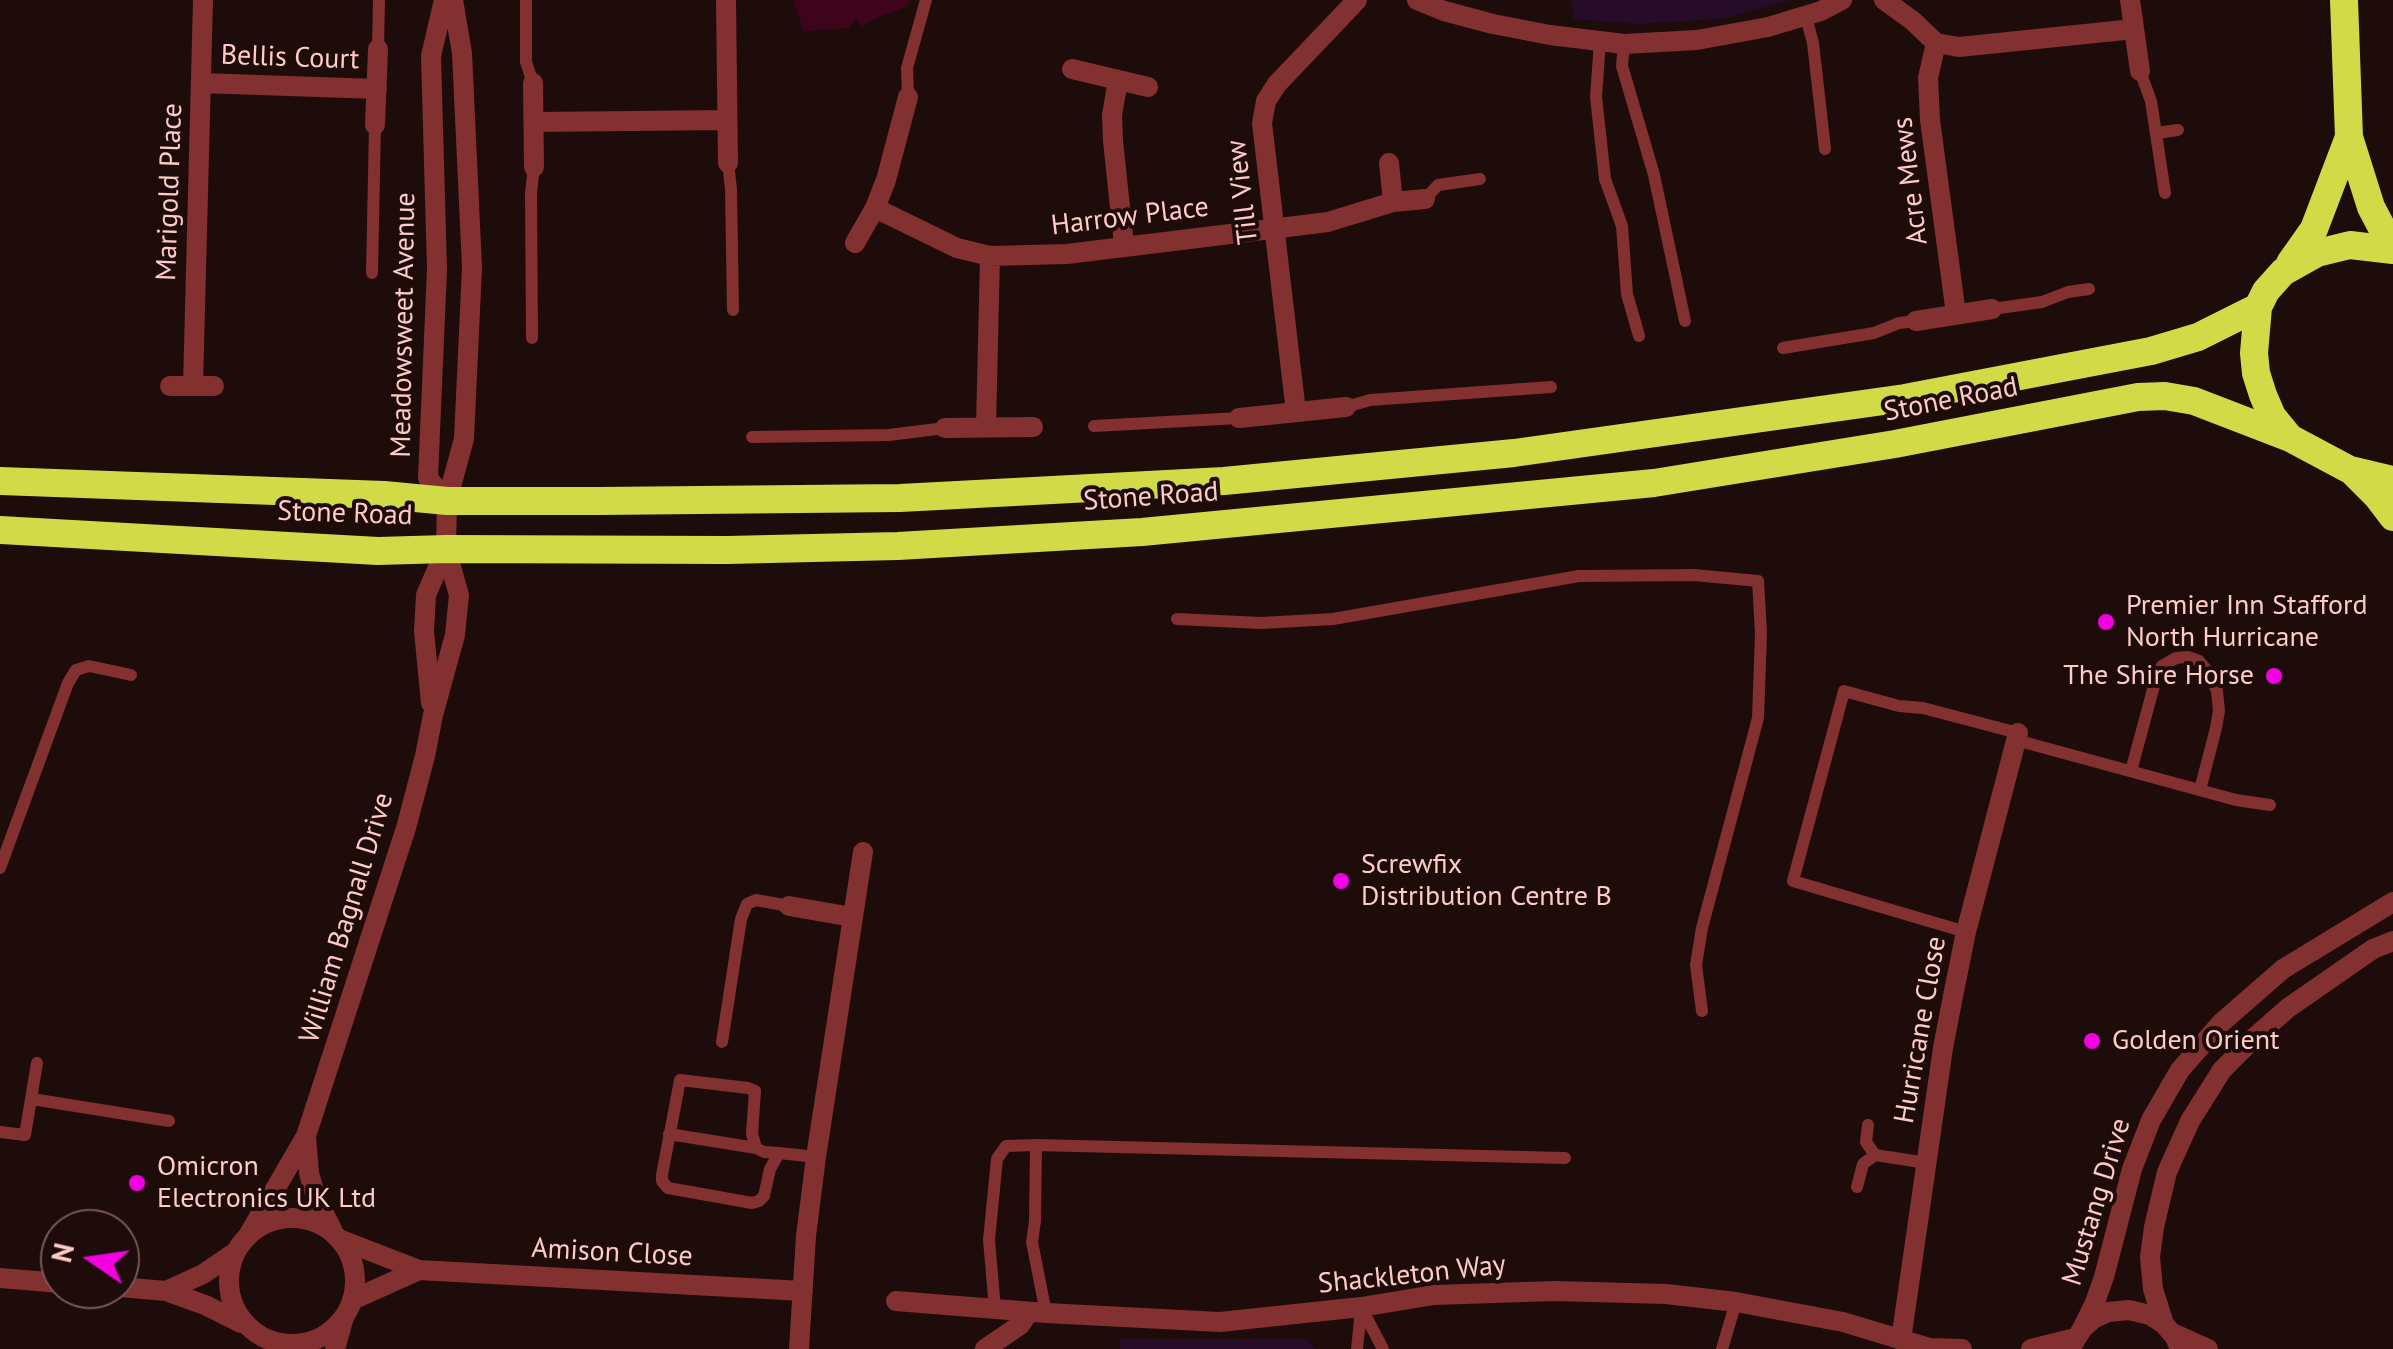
<!DOCTYPE html>
<style>
body{margin:0}
#map{position:relative;width:2393px;height:1349px;overflow:hidden;background:#1e0c0a;font-family:"PT Sans",sans-serif}
canvas{display:block}
.north{position:absolute;left:40px;top:1209px;width:100px;height:100px;box-sizing:border-box;background:#1e0c0a;border:2px solid #785856;border-radius:50%;rotate:283deg;font-size:28px;font-weight:700;line-height:40px;text-align:center;color:#ffcbc7}
.north::after{content:'';display:block;margin:auto;width:35px;height:45px;background:#f200e2;clip-path:polygon(50% 0,100% 100%,50% 72%,0 100%)}
</style>
<div id="map">
<canvas width="2393" height="1349"></canvas>
<div class="north">N</div>
</div>
<script>
const g = document.querySelector('canvas').getContext('2d');
g.lineJoin = 'round';
function fillPath(path, color) {
  g.fillStyle = color;
  g.fill(path, 'evenodd');
}
function shape(rows) {
  const path = new Path2D();
  for (const r of rows) {
    if (r.length === 3) {
      path.moveTo(r[0] + r[2], r[1]);
      path.arc(r[0], r[1], r[2], 0, 2 * Math.PI);
      continue;
    }
    path.moveTo(r[0], r[1]);
    for (let i = 2; i < r.length; i += 2) path.lineTo(r[i], r[i + 1]);
  }
  return path;
}
function stroke(path, color, width, dash) {
  g.strokeStyle = color;
  g.lineWidth = width;
  g.lineCap = dash ? 'butt' : 'round';
  g.setLineDash(dash || []);
  g.stroke(path);
}
function write(font, color, halo, rows, align = 'center') {
  g.font = font + ' "PT Sans",sans-serif';
  g.lineWidth = 8;
  g.setLineDash([]);
  g.textBaseline = 'middle';
  g.strokeStyle = halo;
  g.fillStyle = color;
  for (const [text, x, y, turn = 0] of rows) {
    g.save();
    g.translate(x, y);
    g.rotate((+turn || 0) * Math.PI / 180);
    g.textAlign = isNaN(turn) ? turn : align;
    if (halo) g.strokeText(text, 0, 0);
    g.fillText(text, 0, 0);
    g.restore();
  }
}
fillPath(shape([
 [1571,0,1791,0,1720,19,1637,24,1574,19],
 [1119,1339,1306,1339,1315,1349,1120,1349]
]), '#270c29');
fillPath(shape([
 [793,0,910,0,908,6,874,19,861,27,856,19,849,28,803,31]
]), '#3d041b');
stroke(shape([
 [526,0,526,62,533,83],
 [1806,17,1813,43,1825,149],
 [1600,41,1596,97,1605,179,1622,226,1627,294,1639,336],
 [1624,44,1622,66,1654,175,1685,321],
 [378,49,379,0],
 [2140,71,2151,101,2165,193],
 [908,97,907,68,926,0],
 [2157,133,2178,130],
 [728,163,731,189,733,310],
 [1425,199,1438,185,1480,179],
 [372,273,375,125],
 [1992,309,2042,302,2068,292,2089,289],
 [532,338,531,193,534,167],
 [1783,348,1874,333,1899,323,1916,321],
 [1346,407,1370,400,1551,387],
 [1094,426,1239,418],
 [752,437,889,435,945,428],
 [1177,619,1261,623,1333,619,1579,576,1694,575,1758,581,1761,633,1758,718,1702,928,1696,965,1702,1011],
 [2016,740,2236,800,2270,805],
 [2131,771,2155,682,2162,666,2176,658,2188,657,2199,661,2209,673,2217,691,2219,711,2216,728,2200,790],
 [0,868,68,683,76,670,89,666,131,675],
 [1966,932,1793,881,1844,691,1899,706,1923,708,2018,733],
 [722,1042,741,919,747,904,756,900,789,906],
 [32,1099,169,1121],
 [1868,1125,1866,1142,1875,1155,1927,1163],
 [0,1132,25,1135,37,1063],
 [669,1134,756,1148],
 [1036,1145,1565,1158],
 [779,1153,770,1169,764,1196,759,1201,752,1203,668,1188,662,1181,662,1175,680,1080,748,1088,755,1091,752,1134,756,1148,764,1152,779,1153,816,1157],
 [1857,1187,1863,1164,1875,1155],
 [1361,1307,1383,1349],
 [995,1309,989,1240,997,1159,1006,1146,1036,1145,1035,1221,1032,1242,1046,1313],
 [1357,1349,1361,1310],
 [1722,1349,1736,1302]
]), '#823030', 12);
stroke(shape([
 [444,0,431,56,437,269,428,478,447,501],
 [726,0,728,163],
 [1417,0,1444,11,1493,24,1550,35,1624,44,1697,40,1768,27,1821,11,1842,0],
 [1884,0,1913,21,1936,43,1928,78,1930,120,1956,314],
 [2130,0,2140,71],
 [1936,43,1959,47,2134,29],
 [1072,69,1148,87],
 [1118,80,1112,115,1113,141,1124,245],
 [201,83,377,89],
 [533,83,534,167],
 [534,122,727,120],
 [375,125,378,49],
 [1389,163,1393,202],
 [875,208,957,248,990,256,1067,254,1328,222,1393,202,1425,199],
 [855,243,875,208,886,180,908,97],
 [1916,321,1992,309],
 [170,386,214,386],
 [193,386,203,0],
 [1296,412,1262,123,1266,101,1277,84,1357,0],
 [1239,418,1346,407],
 [986,427,990,256],
 [945,428,1033,427],
 [431,703,424,631,426,595,446,549],
 [789,906,852,917],
 [306,1136,309,1173,316,1198,332,1229],
 [292,1281,63],
 [249,1234,306,1136,406,828,425,756,433,715,455,635,459,595,446,549,447,501,464,439,472,267,462,53,453,0],
 [339,1239,419,1270,803,1291],
 [0,1278,60,1283],
 [120,1287,166,1291,205,1305,241,1323],
 [166,1291,203,1274,234,1253],
 [352,1300,419,1270],
 [896,1301,1046,1313,1220,1322,1361,1307,1434,1295,1555,1291,1666,1294,1736,1302,1843,1322,1933,1349],
 [2164,1324,2153,1289,2150,1257,2154,1227,2167,1172,2190,1121,2222,1070,2255,1037,2288,1008,2373,949,2393,941],
 [2082,1329,2094,1305,2104,1277,2132,1169,2151,1120,2180,1070,2221,1023,2283,969,2393,902],
 [2172,1333,2208,1349],
 [1901,1340,1943,1048,1954,991,1966,932,2018,733],
 [1929,1348,1962,1349],
 [335,1349,344,1317],
 [799,1349,806,1236,816,1157,863,852],
 [985,1349,1020,1325,1029,1312],
 [2031,1349,2075,1338],
 [2070,1349,2082,1329,2093,1319,2108,1312,2129,1310,2150,1315,2164,1324,2175,1337,2180,1349]
]), '#823030', 20);
stroke(shape([
 [2344,0,2349,137,2371,207,2382,228,2393,240],
 [2393,250,2350,245,2317,253,2283,272,2266,291,2258,307,2254,353,2256,373,2263,395,2272,416,2290,438,2350,470,2393,480],
 [2290,263,2314,229,2349,137],
 [2354,473,2377,496,2393,517],
 [0,481,384,495,447,501,600,501,900,498,1224,481,1514,453,1905,398,2151,351,2198,337,2258,307],
 [0,530,378,551,446,549,727,550,898,546,1142,532,1654,483,1895,444,2138,397,2165,396,2194,401,2290,438]
]), '#d1db48', 28);
for (const [x, y, r, color] of [
 [2106,622,10,"#f200e2"],
 [2274,676,10,"#f200e2"],
 [1341,881,10,"#f200e2"],
 [2092,1041,10,"#f200e2"],
 [137,1183,10,"#f200e2"]
]) {
  const dot = new Path2D();
  dot.arc(x, y, r, 0, 2 * Math.PI);
  g.fillStyle = color;
  g.fill(dot);
  stroke(dot, '#1e0c0a', 4);
}
write('28px', '#ffcbc7', '#1e0c0a', [
 ["Bellis Court",290,58,2],
 ["Acre Mews",1911,181,-97],
 ["Marigold Place",170,192,-88],
 ["Till View",1243,192,-97],
 ["Harrow Place",1130,217,-7],
 ["Meadowsweet Avenue",404,325,-89],
 ["Stone Road",1951,400,-11],
 ["Stone Road",1151,497,-4],
 ["Stone Road",345,514,2],
 ["William Bagnall Drive",347,918,-73],
 ["Hurricane Close",1921,1030,-80],
 ["Mustang Drive",2097,1202,-73],
 ["Amison Close",612,1253,3],
 ["Shackleton Way",1412,1275,-6]
]);
write('28px', '#ffcbc7', '#1e0c0a', [
 ["Premier Inn Stafford",2126,606],
 ["North Hurricane",2126,638],
 ["The Shire Horse",2254,676,"right"],
 ["Screwfix",1361,865],
 ["Distribution Centre B",1361,897],
 ["Golden Orient",2112,1041],
 ["Omicron",157,1167],
 ["Electronics UK Ltd",157,1199]
], 'left');
</script>
